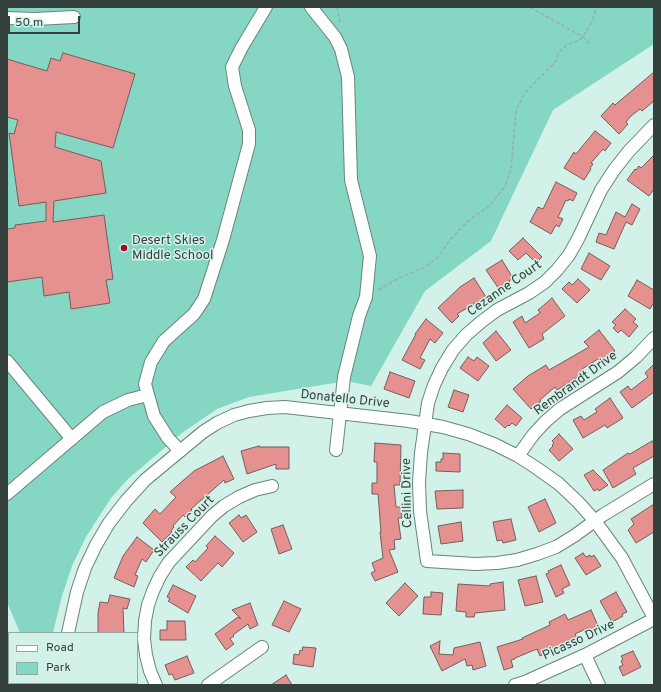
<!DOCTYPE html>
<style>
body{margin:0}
#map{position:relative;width:661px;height:692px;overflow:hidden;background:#d2f1e9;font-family:Overpass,sans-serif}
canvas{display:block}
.frame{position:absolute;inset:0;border:8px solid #33403c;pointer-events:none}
.legend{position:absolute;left:8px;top:632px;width:130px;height:52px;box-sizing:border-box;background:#d2f1e9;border:1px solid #92aaa4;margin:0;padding:5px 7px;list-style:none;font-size:12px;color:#33403c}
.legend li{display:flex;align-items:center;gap:8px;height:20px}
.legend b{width:20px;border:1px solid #92aaa4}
.scale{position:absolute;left:8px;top:16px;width:72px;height:18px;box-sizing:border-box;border:2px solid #33403c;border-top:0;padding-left:5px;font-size:12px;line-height:14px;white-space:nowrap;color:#33403c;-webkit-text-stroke:3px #d2f1e9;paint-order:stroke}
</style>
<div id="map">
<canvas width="661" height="692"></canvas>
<div class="frame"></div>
<ul class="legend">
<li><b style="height:5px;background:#fff"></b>Road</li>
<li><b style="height:11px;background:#85d7c4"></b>Park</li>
</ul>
<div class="scale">50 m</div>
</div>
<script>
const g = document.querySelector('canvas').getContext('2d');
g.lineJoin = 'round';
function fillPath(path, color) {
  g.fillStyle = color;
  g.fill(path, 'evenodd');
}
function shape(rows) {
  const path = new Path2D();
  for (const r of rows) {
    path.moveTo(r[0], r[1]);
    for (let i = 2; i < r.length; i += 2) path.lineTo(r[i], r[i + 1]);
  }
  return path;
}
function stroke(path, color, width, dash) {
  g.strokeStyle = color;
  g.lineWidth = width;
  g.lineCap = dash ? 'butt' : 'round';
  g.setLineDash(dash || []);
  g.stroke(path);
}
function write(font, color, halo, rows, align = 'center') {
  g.font = font + ' Overpass,sans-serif';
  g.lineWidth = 3;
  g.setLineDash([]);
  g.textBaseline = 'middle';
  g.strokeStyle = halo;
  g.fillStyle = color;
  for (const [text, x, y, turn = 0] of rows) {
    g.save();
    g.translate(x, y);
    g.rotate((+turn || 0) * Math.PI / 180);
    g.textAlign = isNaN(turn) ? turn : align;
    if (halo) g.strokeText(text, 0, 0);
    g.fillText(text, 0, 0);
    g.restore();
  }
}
fillPath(shape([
 [7,7,654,7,654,44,553,110,491,241,425,291,371,386,346,381,249,397,217,409,182,433,128,479,111,498,86,537,72,566,62,596,53,633,20,633,7,602]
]), '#85d7c4');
const building = shape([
 [63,53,135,74,113,148,56,132,55,147,101,161,106,193,54,201,53,222,104,215,113,279,106,280,110,303,71,309,69,292,44,296,42,277,7,282,7,229,15,228,15,225,46,221,46,202,19,206,9,133,14,134,18,120,7,117,7,59,47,71,51,58,60,61,63,53],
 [654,72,654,101,642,111,640,109,631,116,626,122,628,124,619,134,601,116,613,103,615,105,654,72],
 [595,131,611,143,605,151,603,149,591,163,593,164,590,168,591,169,584,180,564,168,574,152,576,154,595,131],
 [654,155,654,189,649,196,627,180,635,169,636,170,639,166,641,168,654,155],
 [556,182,577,193,573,201,569,199,568,201,566,200,558,217,563,219,559,227,556,225,551,234,530,222,538,207,543,209,556,182],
 [632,204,640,209,632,225,626,222,614,249,596,242,599,233,606,235,616,212,625,217,632,204],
 [523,238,542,257,536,263,526,253,518,260,509,251,523,238],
 [589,253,610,266,601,280,581,269,589,253],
 [502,260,513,278,509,281,510,282,499,289,486,270,502,260],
 [474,278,486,297,457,314,459,316,452,323,438,308,460,287,474,278],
 [578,279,590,290,577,303,562,289,569,282,572,285,578,279],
 [637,280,654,290,654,302,650,309,628,296,637,280],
 [552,298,565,316,542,334,544,339,529,348,513,322,522,316,525,323,540,313,538,310,552,298],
 [625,309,636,319,633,322,638,326,629,337,621,330,618,333,613,328,616,325,612,322,625,309],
 [426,319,443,333,435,343,430,339,420,358,425,360,420,369,402,360,416,334,415,334,426,319],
 [599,330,615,351,601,362,598,359,582,369,584,373,576,378,557,390,555,387,540,400,541,401,531,409,513,389,528,376,546,365,549,370,589,347,584,342,599,330],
 [496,331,511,350,496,361,483,343,496,331],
 [468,357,474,361,477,357,489,366,478,381,460,368,468,357],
 [654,364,654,392,632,408,620,392,628,386,631,390,648,377,645,373,654,364],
 [390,372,415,381,409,398,384,389,390,372],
 [454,390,469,395,463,412,448,407,454,390],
 [610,398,623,418,607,428,605,425,583,438,573,420,581,416,584,420,597,412,595,409,610,398],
 [507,405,522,418,516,426,512,423,509,426,508,425,505,428,495,419,507,405],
 [559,434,573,449,559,461,549,450,553,446,552,445,554,443,552,441,559,434],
 [652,441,654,445,654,456,633,468,636,474,613,488,603,470,628,453,630,454,652,441],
 [375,443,401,445,400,485,394,485,396,507,401,507,402,518,398,518,401,539,394,540,395,549,389,550,398,572,375,581,371,573,375,571,372,563,383,558,380,532,381,532,378,494,372,494,372,483,377,483,377,462,374,462,375,443],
 [259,446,259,447,289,447,289,469,276,469,276,464,247,474,241,451,259,446],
 [443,453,460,454,460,472,436,471,436,462,441,462,441,459,443,459,443,453],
 [223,456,234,479,225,483,224,480,191,509,192,510,185,517,183,515,173,526,174,527,171,531,172,532,162,542,143,523,155,509,160,514,176,497,170,492,194,471,223,456],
 [593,470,608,485,599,491,598,489,594,491,584,475,593,470],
 [463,490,463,508,437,509,435,491,463,490],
 [545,499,556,523,539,532,528,507,545,499],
 [654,504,654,532,636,543,628,530,634,524,631,519,654,504],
 [239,515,241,518,246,515,257,532,243,542,229,523,239,515],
 [511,519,516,540,503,543,502,540,497,541,493,522,511,519],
 [461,522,463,541,441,544,438,526,461,522],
 [283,525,292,549,279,554,271,529,283,525],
 [215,536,234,553,222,567,218,563,201,581,186,567,193,560,195,562,208,548,206,546,215,536],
 [137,537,154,550,146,562,142,559,135,575,138,576,134,587,114,578,123,556,137,537],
 [583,553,586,557,590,555,591,557,594,555,601,566,586,575,575,558,583,553],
 [561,565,570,585,562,589,564,593,556,597,546,574,549,573,548,571,561,565],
 [536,576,543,602,525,606,518,580,536,576],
 [503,582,505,610,475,613,474,617,466,617,466,612,456,611,458,584,490,586,490,584,503,582],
 [405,583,418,596,399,616,386,603,405,583],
 [173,585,196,596,188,613,168,601,170,598,167,597,173,585],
 [431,592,443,593,441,615,423,614,424,597,431,597,431,592],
 [616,592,627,612,622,614,623,616,612,622,600,601,616,592],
 [110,595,130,599,127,609,123,608,124,633,98,633,98,613,100,602,108,603,110,595],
 [284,601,301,609,289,632,272,625,284,601],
 [250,603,258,625,250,629,248,624,233,635,234,636,230,639,234,644,226,650,215,634,238,617,241,619,232,610,250,603],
 [591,610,599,628,590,632,588,628,575,634,577,638,540,656,537,649,515,658,515,659,511,660,513,667,504,670,497,647,523,639,522,638,550,625,549,622,565,614,568,620,591,610],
 [167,621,185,621,186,640,160,640,160,630,167,630,167,621],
 [440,641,439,654,453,655,454,648,480,642,486,666,473,670,472,665,467,666,465,659,442,671,430,646,440,641],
 [303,647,316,648,313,667,293,664,294,654,299,655,300,650,302,651,303,647],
 [633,651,641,667,623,676,619,667,623,665,621,661,623,660,621,656,633,651],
 [187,656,194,673,175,680,172,674,169,675,165,665,187,656],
 [286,675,292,685,271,685,286,675]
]);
fillPath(building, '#e4918f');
stroke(building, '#775d5b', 1);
const minor = shape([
 [311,7,335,37,341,49,348,77,351,180,370,256,366,297,359,316,344,377,336,450],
 [7,18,35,19,74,17],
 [654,125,629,151,614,170,601,190,578,239,569,255,557,270,545,282,529,293,497,310,481,322,466,335,453,350,442,368,434,385,428,403,421,453,419,482,420,511,427,561,475,564,497,563,517,560,537,554,556,547,574,536,603,515,654,484],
 [7,361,72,439],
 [180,451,168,438,154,416,145,384,151,362,164,341,194,314,204,299,223,240,249,144,249,130,235,86,232,67,242,47,266,7],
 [518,456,533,435,546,421,560,409,618,372,636,357,654,338],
 [7,494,103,412,128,400,148,395],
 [68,633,77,592,85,568,96,545,109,523,126,501,145,480,203,432,217,423,234,415,249,411,267,408,285,407,409,421,443,427,468,434,494,444,518,456,538,469,559,484,578,502,595,521,622,558,654,618],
 [585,655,599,685],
 [7,661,9,660],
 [67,683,67,685],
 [156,685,150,671,146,655,144,639,145,621,148,605,153,591,160,576,169,562,212,516,224,506,239,497,255,490,272,486],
 [208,685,262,647],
 [515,685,525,682,585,655,654,619]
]);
stroke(minor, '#68857d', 14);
stroke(shape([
 [337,7,340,20,339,24],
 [530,7,583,37,591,45],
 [378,290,397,279,425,267,438,257,450,240,463,226,471,219,488,207,504,188,511,170,516,110,525,93,555,62,558,54,562,49,568,44,578,41,583,37,591,23,597,7]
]), '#98b0aa', 1.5, [4, 2]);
stroke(minor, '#fff', 12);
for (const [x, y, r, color] of [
 [124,248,4,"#a50925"]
]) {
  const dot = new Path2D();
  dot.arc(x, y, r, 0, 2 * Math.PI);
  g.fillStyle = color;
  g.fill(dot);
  stroke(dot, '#d2f1e9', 1.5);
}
write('13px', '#33403c', '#d2f1e9', [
 ["Desert Skies",132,241],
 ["Middle School",132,256]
], 'left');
write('13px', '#33403c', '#d2f1e9', [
 ["Cezanne Court",505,289,-35],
 ["Rembrandt Drive",576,384,-36],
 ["Donatello Drive",345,400,6],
 ["Cellini Drive",408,493,-91],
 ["Strauss Court",185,527,-46],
 ["Picasso Drive",579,641,-25]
]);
</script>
